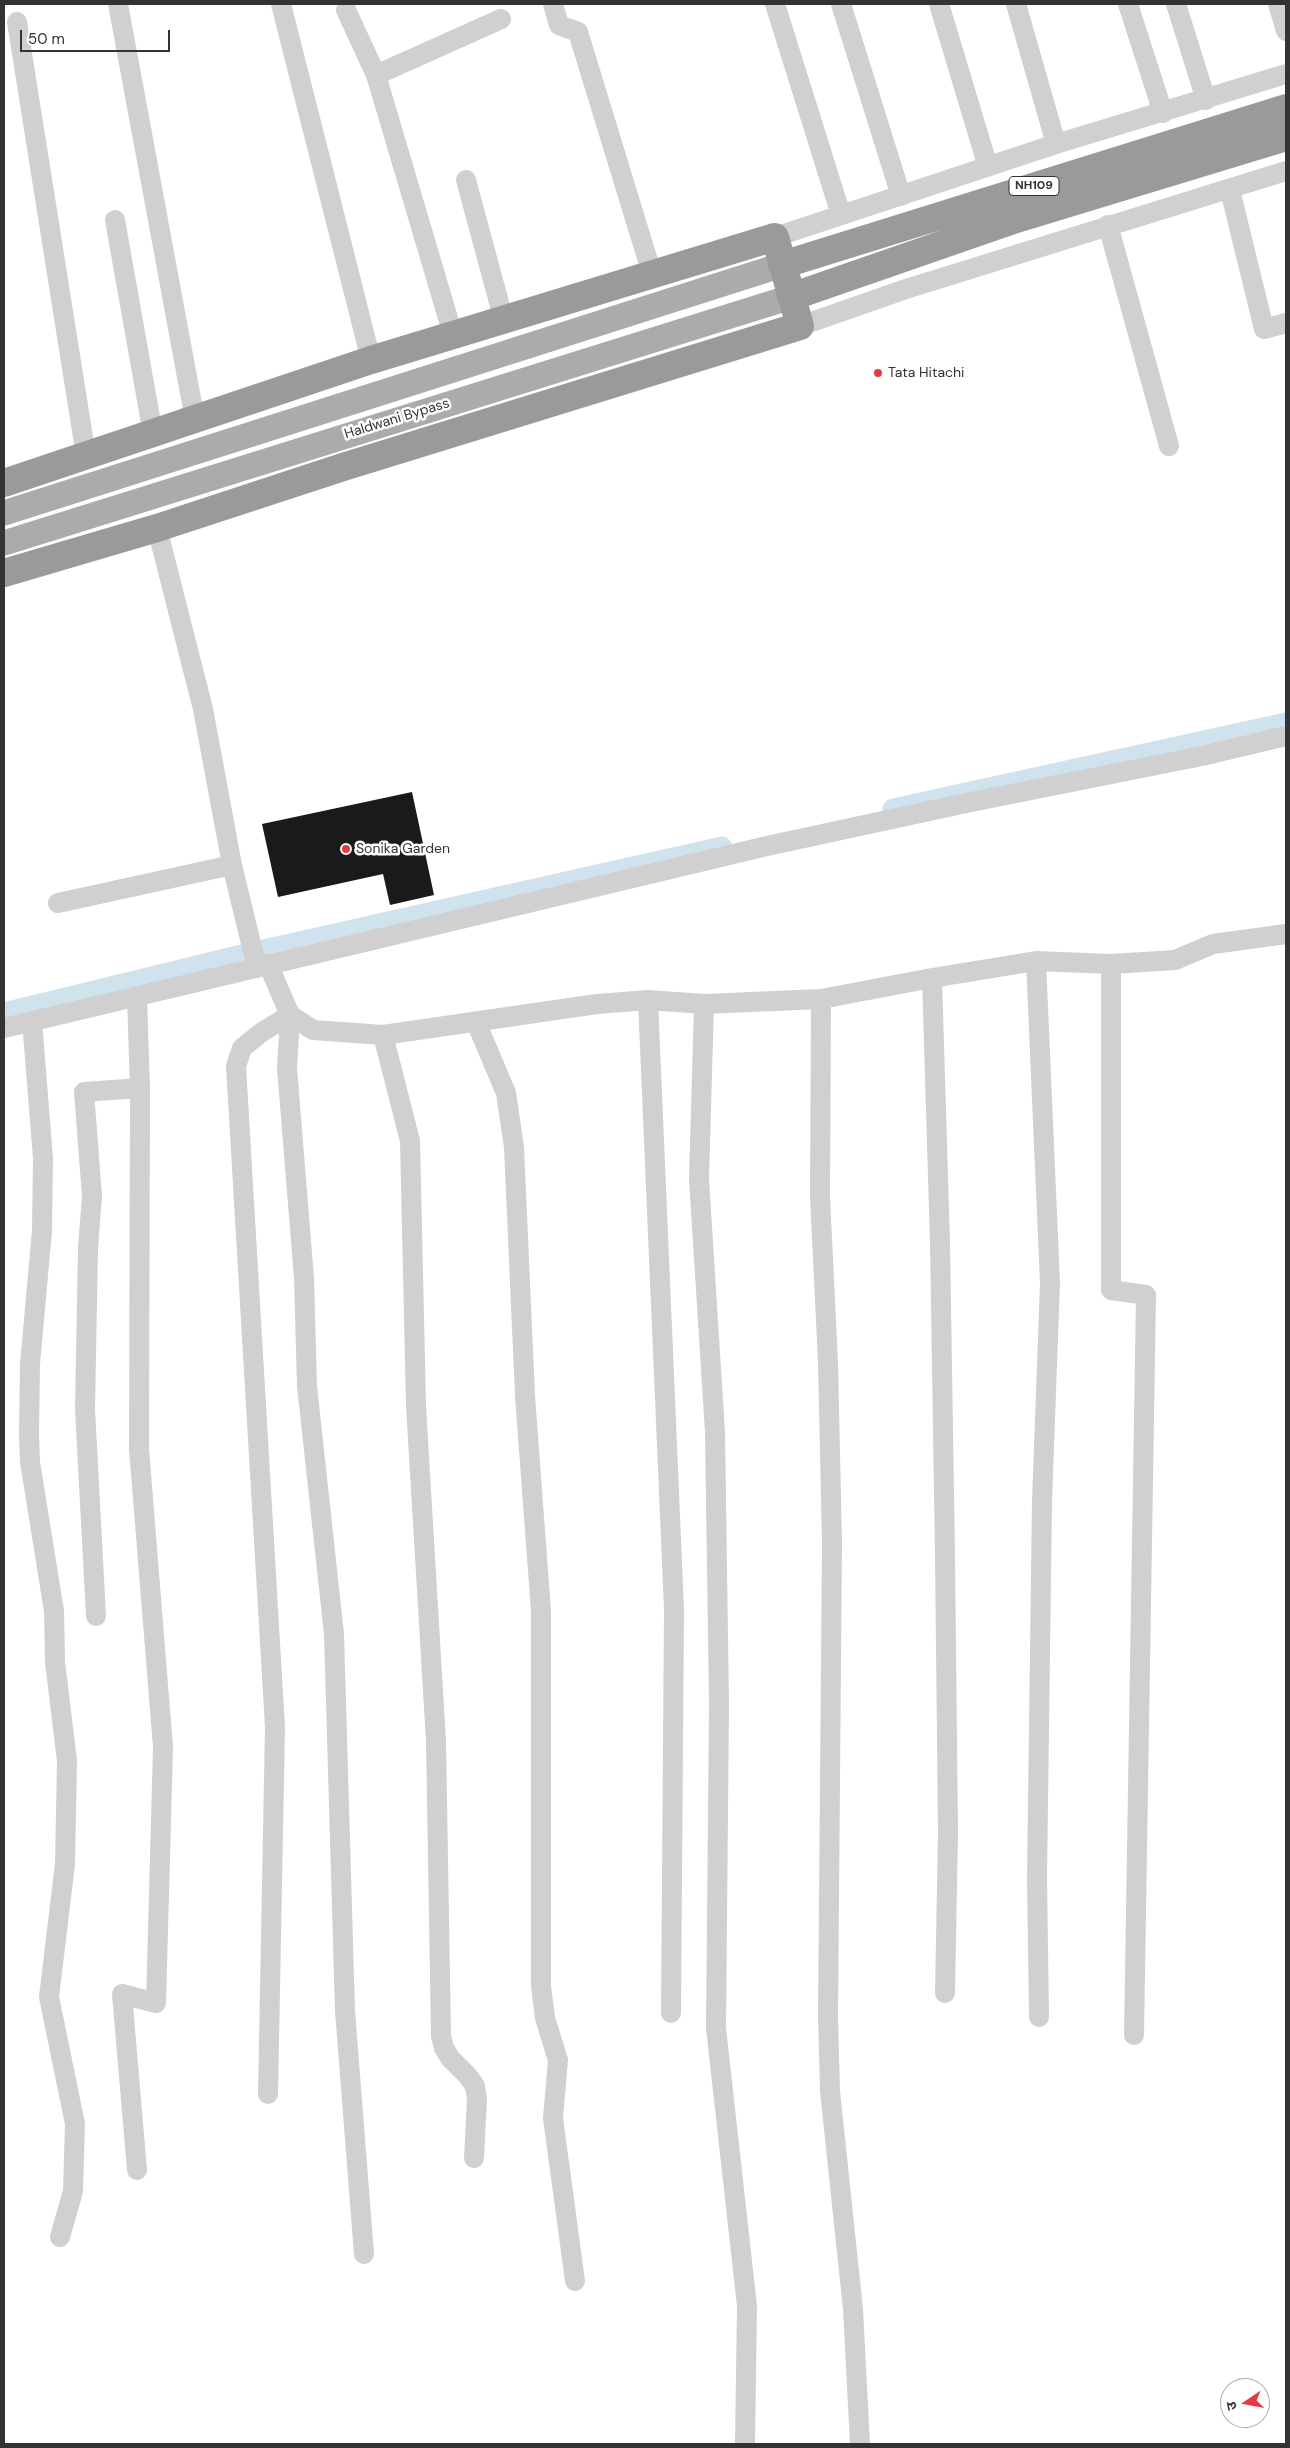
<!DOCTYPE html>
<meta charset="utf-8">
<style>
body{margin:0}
#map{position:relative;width:1290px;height:2448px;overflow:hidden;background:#fff;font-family:"DM Sans","Noto Sans Devanagari",sans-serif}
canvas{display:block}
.frame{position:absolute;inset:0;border:5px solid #333;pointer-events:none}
.north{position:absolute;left:1220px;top:2378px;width:50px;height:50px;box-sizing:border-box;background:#fff;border:1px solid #adadad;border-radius:50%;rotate:258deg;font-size:14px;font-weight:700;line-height:20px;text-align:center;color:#333}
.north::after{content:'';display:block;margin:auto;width:18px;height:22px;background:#e63946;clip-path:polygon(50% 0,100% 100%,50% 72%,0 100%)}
.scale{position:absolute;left:20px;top:30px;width:150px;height:22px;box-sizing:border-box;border:2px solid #333;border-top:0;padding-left:6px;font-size:15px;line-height:18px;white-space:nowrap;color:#333;-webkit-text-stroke:4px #fff;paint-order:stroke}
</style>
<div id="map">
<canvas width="1290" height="2448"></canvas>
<div class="frame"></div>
<div class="north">उ</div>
<div class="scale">50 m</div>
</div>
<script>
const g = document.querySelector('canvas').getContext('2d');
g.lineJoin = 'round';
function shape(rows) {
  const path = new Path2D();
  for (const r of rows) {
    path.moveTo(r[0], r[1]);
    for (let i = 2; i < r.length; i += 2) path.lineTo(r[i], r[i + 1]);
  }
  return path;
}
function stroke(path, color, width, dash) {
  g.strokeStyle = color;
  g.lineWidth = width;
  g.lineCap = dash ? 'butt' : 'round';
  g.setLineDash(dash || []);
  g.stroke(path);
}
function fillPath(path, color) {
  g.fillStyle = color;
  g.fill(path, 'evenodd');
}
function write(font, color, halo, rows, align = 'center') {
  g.font = font + ' "DM Sans",sans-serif';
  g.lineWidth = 5;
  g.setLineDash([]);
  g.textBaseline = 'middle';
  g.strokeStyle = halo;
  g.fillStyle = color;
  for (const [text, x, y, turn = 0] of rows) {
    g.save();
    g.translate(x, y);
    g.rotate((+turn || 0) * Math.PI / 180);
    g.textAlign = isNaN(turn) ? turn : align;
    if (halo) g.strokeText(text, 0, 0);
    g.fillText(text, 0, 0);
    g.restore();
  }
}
stroke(shape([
 [893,809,1286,723],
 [4,1013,246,954,722,847]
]), '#cfe2ee', 21);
fillPath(shape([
 [412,792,434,895,390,905,383,874,278,897,262,824]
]), '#1a1a1a');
stroke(shape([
 [118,4,195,420],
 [281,4,371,360],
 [553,4,559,25,578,32,652,274],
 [775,4,841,215],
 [841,4,901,196],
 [939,4,988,167],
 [1016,4,1056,144],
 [1128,4,1163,113],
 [1176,4,1206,100],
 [1278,4,1286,31],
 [346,10,376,75,453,335],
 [17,22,86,456],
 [376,75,501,19],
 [466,180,504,321],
 [1230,190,1264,329,1286,323],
 [115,220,153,434],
 [1108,225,1169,446],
 [775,237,1056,144,1286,74],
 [800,326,906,289,1286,171],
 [157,528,203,709,232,865,257,968],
 [58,903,232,865],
 [1036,961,1050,1283,1042,1501,1037,1878,1039,2017],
 [268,964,290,1015,313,1030,383,1035,597,1004,648,1000,704,1004,821,999,932,978,1036,961,1111,964,1175,960,1213,944,1286,934],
 [1111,964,1111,1290,1146,1295,1134,2035],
 [932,978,940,1243,945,1554,948,1833,945,1993],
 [821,999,820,1197,828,1362,832,1544,828,2016,830,2091,853,2309,860,2444],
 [648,1000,674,1609,671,2013],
 [704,1004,699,1179,715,1432,719,1704,716,2028,747,2306,745,2444],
 [290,1015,287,1068,304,1278,307,1386,334,1634,345,2011,364,2254],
 [32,1021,43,1158,42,1231,30,1364,29,1434,30,1462,54,1611,55,1662,67,1761,65,1864,49,1997,75,2124,73,2191,60,2237],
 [476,1022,506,1093,514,1147,525,1396,541,1611,541,1986,545,2018,558,2060,553,2118,575,2281],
 [4,1028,767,846,971,802,1202,756,1286,736],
 [383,1035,410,1141,416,1406,436,1741,441,2036,444,2048,450,2058,468,2076,475,2086,477,2099,474,2158],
 [96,1616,85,1409,88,1248,92,1196,84,1092,140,1088],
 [268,2094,275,1727,236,1066,242,1048,262,1032,290,1015],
 [137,2170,122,1994,156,2003,163,1747,139,1449,140,1088,137,998]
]), '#d0d0d0', 20);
stroke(shape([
 [4,513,782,265],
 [4,543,791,297]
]), '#ababab', 25);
stroke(shape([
 [782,265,1286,108],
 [791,297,1016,219,1286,137],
 [4,483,371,360,775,237,800,326,343,467,157,528,4,573]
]), '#9a9a9a', 28);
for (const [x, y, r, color] of [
 [878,373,5,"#e63946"],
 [346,849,5,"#e63946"]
]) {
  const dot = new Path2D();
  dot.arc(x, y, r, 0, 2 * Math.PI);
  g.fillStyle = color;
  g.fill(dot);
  stroke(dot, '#fff', 2);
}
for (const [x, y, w] of [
 [1034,186,50]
]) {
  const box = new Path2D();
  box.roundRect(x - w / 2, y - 9.5, w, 19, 4);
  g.fillStyle = '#fff';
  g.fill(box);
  stroke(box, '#333', 1);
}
write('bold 12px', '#333', null, [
 ["NH109",1034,186]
]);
write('14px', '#333', '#fff', [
 ["Tata Hitachi",888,373],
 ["Sonika Garden",356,849]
], 'left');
write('14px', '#333', '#fff', [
 ["Haldwani Bypass",397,419,-17]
]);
</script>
